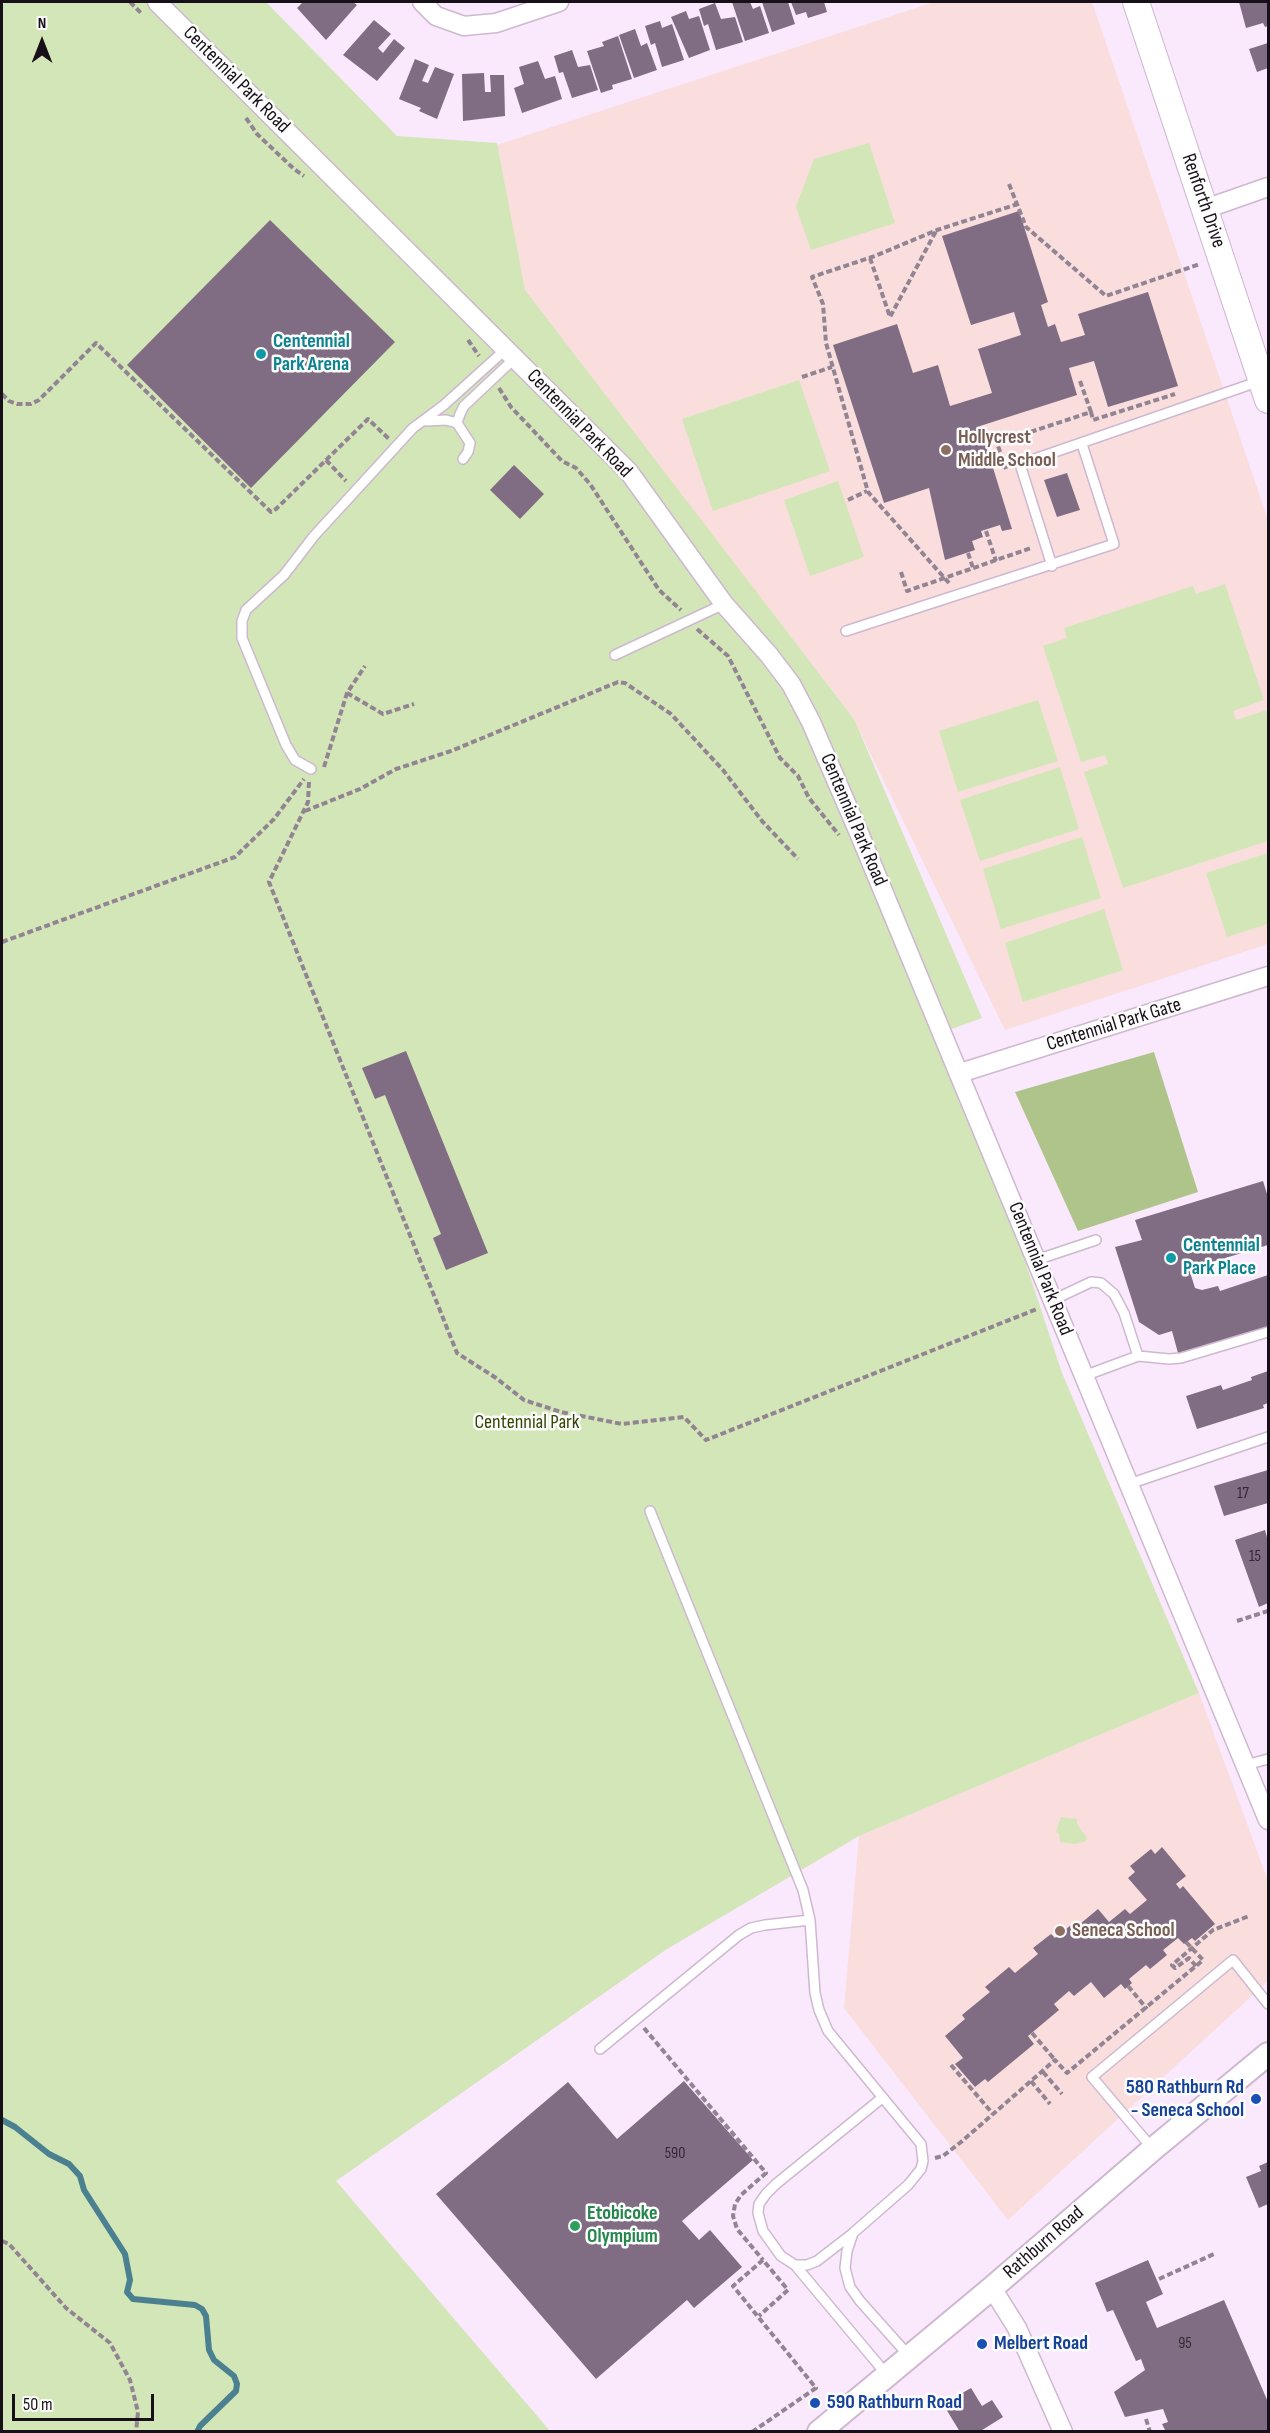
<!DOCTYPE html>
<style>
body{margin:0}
#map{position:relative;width:1270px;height:2433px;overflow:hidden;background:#fae8fc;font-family:"Sofia Sans Condensed",sans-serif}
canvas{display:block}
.frame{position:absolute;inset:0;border:3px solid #181019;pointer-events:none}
.north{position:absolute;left:12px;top:12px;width:60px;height:60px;-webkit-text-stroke:4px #fcfcfc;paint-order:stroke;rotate:0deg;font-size:16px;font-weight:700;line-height:24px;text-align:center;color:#181019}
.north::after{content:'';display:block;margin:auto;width:21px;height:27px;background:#181019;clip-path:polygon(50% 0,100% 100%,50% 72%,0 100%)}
.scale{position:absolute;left:12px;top:2394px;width:142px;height:27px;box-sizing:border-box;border:3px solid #181019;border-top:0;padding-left:8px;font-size:18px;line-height:21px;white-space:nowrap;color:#181019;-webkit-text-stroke:4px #fcfcfc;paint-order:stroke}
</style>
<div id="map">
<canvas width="1270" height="2433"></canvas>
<div class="frame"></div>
<div class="north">N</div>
<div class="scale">50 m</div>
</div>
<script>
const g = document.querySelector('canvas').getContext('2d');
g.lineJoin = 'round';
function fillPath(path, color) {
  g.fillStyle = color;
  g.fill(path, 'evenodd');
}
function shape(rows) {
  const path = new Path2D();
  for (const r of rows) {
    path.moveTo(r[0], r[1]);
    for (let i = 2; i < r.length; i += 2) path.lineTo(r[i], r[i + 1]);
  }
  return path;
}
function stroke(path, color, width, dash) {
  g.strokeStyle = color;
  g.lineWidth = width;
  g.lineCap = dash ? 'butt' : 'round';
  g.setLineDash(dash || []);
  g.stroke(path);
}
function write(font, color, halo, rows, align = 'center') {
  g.font = font + ' "Sofia Sans Condensed",sans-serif';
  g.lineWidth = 5;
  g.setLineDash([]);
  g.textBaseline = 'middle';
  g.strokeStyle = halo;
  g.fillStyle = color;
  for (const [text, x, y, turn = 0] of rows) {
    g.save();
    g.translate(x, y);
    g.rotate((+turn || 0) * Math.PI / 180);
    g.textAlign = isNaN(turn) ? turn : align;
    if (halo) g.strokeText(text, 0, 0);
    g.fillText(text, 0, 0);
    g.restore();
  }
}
fillPath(shape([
 [934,2,1092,2,1268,520,1268,944,1005,1030,852,716,525,293,497,145],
 [1199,1693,1268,1881,1268,1981,1008,2220,844,2008,859,1836]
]), '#f9dedd');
fillPath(shape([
 [2,2,266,2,397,136,497,143,525,290,854,719,982,1018,949,1030,1062,1373,1199,1693,859,1836,667,1949,336,2181,550,2431,2,2431],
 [869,143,895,223,811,250,796,207,814,159],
 [799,380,830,471,713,511,682,419],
 [838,481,864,557,810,576,784,500],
 [1225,584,1264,700,1233,711,1236,720,1267,710,1268,713,1268,841,1123,888,1084,772,1108,764,1105,755,1081,762,1043,646,1067,638,1064,628,1193,586,1196,594],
 [1038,700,1058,761,958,792,939,731],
 [1060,767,1079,829,980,861,960,800],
 [1082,837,1101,898,1001,929,983,869],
 [1268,853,1268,924,1227,937,1206,873],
 [1104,909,1123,970,1023,1002,1005,943],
 [1061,1817,1077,1819,1077,1824,1087,1838,1086,1841,1075,1844,1060,1842,1059,1834,1056,1832]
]), '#d3e6b7');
fillPath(shape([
 [1154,1052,1198,1192,1078,1231,1015,1092]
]), '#aec48a');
stroke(shape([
 [2,2120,15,2127,49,2154,69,2164,80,2176,84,2190,125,2254,130,2280,127,2292,133,2299,195,2305,202,2309,206,2316,209,2350,214,2360,234,2376,237,2384,236,2391,200,2426,197,2432]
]), '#4a8090', 6);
fillPath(shape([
 [303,2,353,2,357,5,326,40,297,8],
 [732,2,750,2,753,9,760,6,769,33,745,41],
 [762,2,788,2,795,24,772,32],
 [791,2,824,2,827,12,808,18,806,12,796,15],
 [1239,2,1268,2,1268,26,1265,27,1263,23,1246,28],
 [715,3,721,19,735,17,743,42,716,50,708,24,704,26,699,9],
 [686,11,689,19,699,16,710,50,689,58,671,17],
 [374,20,391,34,378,48,383,53,394,39,405,48,377,81,343,55],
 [660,21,662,28,672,24,684,60,662,67,655,43,651,45,645,26],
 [635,29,641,46,647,43,657,70,634,78,619,35],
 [618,36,632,79,612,85,613,89,601,93,587,51,604,46,602,42],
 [1268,43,1268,68,1257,72,1249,49],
 [572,50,578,67,590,65,598,90,572,98,563,72,559,73,554,56],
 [415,59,429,65,422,81,428,83,435,67,454,74,437,119,419,111,421,108,399,99],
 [538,61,545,79,555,76,562,99,522,113,514,88,524,84,519,67],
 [484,73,485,92,491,92,490,75,504,75,505,116,463,121,462,74],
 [1019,211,1048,302,1041,305,1048,327,1055,324,1061,342,1085,335,1078,314,1148,292,1178,386,1108,407,1094,361,1069,368,1077,395,980,426,1012,529,1002,531,1000,525,981,531,983,537,972,541,975,550,945,560,929,488,884,503,833,345,897,324,913,373,938,365,950,406,992,393,978,349,1021,335,1014,312,971,325,942,236],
 [270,220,395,342,251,488,127,365],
 [514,465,544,494,520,519,490,490],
 [1067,473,1080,510,1057,517,1044,480],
 [406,1051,488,1253,446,1270,433,1238,441,1234,385,1095,375,1099,362,1068],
 [1263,1181,1268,1197,1268,1245,1189,1269,1195,1288,1202,1290,1218,1286,1220,1291,1268,1275,1268,1328,1178,1353,1172,1331,1159,1335,1139,1322,1115,1247,1142,1240,1135,1220],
 [1268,1371,1268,1403,1263,1405,1264,1408,1197,1429,1186,1396,1221,1385,1223,1390,1252,1380,1251,1377],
 [1268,1470,1268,1503,1224,1516,1214,1486],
 [1265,1530,1268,1541,1268,1603,1259,1607,1235,1540],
 [1162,1847,1186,1876,1176,1884,1180,1889,1183,1886,1215,1924,1195,1941,1192,1938,1184,1944,1178,1938,1163,1950,1167,1955,1150,1969,1146,1965,1129,1979,1132,1983,1125,1989,1121,1984,1104,1998,1091,1982,1074,1996,1069,1991,1054,2004,1059,2010,1028,2036,1034,2044,988,2082,985,2079,975,2087,955,2064,963,2058,945,2036,965,2019,962,2015,990,1992,985,1987,1009,1967,1015,1973,1038,1954,1033,1948,1051,1934,1055,1938,1071,1925,1074,1929,1098,1909,1109,1922,1125,1909,1130,1914,1147,1900,1128,1878,1135,1872,1130,1866,1151,1849,1155,1854],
 [684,2081,753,2160,682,2221,699,2240,710,2230,742,2267,694,2308,687,2300,596,2379,436,2194,568,2082,617,2139],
 [1268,2162,1268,2204,1259,2208,1246,2177,1261,2171,1259,2166],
 [1148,2260,1163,2294,1146,2302,1157,2328,1224,2300,1268,2402,1268,2432,1166,2432,1162,2424,1168,2422,1163,2409,1125,2417,1114,2392,1145,2370,1141,2359,1136,2361,1113,2310,1107,2312,1095,2283],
 [971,2388,982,2406,992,2400,1003,2417,979,2432,960,2432,943,2404]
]), '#816d83');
const service = shape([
 [426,421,446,420,457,423],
 [463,459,468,452,470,443,457,423,460,414,464,406,515,358],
 [1052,566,1020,464,1260,381],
 [846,631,1114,544,1082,444],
 [615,655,724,604],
 [311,769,295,760,286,745,242,638,242,621,246,610,284,575,314,536,413,428,444,405,506,349],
 [1036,1260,1096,1240],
 [1053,1300,1091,1282,1101,1283,1114,1294,1124,1313,1138,1356,1084,1376],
 [1138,1356,1169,1359,1181,1358,1268,1332],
 [1129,1484,1268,1437],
 [650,1511,803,1890,810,1920,815,1993,819,2010,828,2031,921,2144,923,2161,921,2169,908,2185,853,2233,847,2251,845,2268,850,2287,860,2301,910,2357],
 [1246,1765,1268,1759],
 [600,2049,739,1935,751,1928,765,1925,810,1920],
 [882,2098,776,2184,766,2194,759,2204,758,2213,763,2231,781,2256,795,2265,887,2375],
 [1152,2148,1092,2077,1233,1960,1268,2004],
 [795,2265,807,2265,817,2261,852,2234]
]);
const minor = shape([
 [157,2,629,472,724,604,769,655,791,684,811,722,859,833,1268,1820],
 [422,2,436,16,464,26,496,23,559,2],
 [1205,209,1268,187],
 [960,1073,1268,976],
 [992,2288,1017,2328,1063,2432]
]);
const tertiary = shape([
 [819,2432,992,2288,1153,2149,1268,2054]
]);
const secondary = shape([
 [1136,2,1268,400]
]);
stroke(service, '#ceb8d0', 12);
stroke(minor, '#ceb8d0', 21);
stroke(tertiary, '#ceb8d0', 26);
stroke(secondary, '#ceb8d0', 28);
stroke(shape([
 [130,2,141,13],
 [246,118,257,134,294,169,304,176],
 [1009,184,1026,227,1106,296,1200,264],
 [870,258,890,317,936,231],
 [468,340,479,356],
 [802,377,832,367],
 [1080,381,1091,412],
 [499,388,511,407,562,461,576,468,590,484,659,590,681,610],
 [2,394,9,401,17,404,31,404,39,400,96,343,271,512,276,509,368,419,389,439],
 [326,460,346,481],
 [1006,469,997,443,1091,412,1093,420,1175,394],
 [848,500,867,491],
 [986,531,996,561],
 [968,553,973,568],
 [901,572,907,591,1031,548],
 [949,583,868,492,826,343,823,304,812,277,875,256,937,230,1018,204],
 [697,629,728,656,780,758,798,776,809,798,839,835],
 [347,693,383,714,414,704],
 [324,767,347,693,365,666],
 [309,782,308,802,269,882,457,1353,496,1378,524,1400,561,1412,622,1424,684,1417,706,1440,1037,1309],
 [305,811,360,789,396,769,451,751,618,682,625,683,671,714,723,770,762,821,798,859],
 [2,942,235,857,274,819,304,779],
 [1237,1621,1268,1611],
 [1196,1966,1189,1958,1175,1968,1172,1965,1213,1930,1249,1916],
 [1128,1986,1147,2009],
 [644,2028,766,2173,741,2195,735,2204,733,2216,737,2229,763,2260],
 [1032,2033,1055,2060],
 [951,2065,993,2114],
 [1043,2072,1062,2094],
 [1031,2081,1050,2104],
 [935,2158,943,2156,961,2142,1055,2060,1067,2073,1196,1966,1203,1960,1186,1942],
 [2,2241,9,2244,66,2308,110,2343,130,2380,138,2412,136,2432],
 [1159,2279,1214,2254],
 [1146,2419,1150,2432],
 [752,2432,816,2388,733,2286,763,2260,788,2290,759,2316]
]), '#928493', 4, [6, 3]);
stroke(service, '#fff', 9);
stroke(minor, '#fff', 18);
stroke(tertiary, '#fff', 22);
stroke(secondary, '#fff', 26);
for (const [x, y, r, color] of [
 [261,354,6,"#0f9aa8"],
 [946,450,6,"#8d6e63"],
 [1171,1258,6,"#0f9aa8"],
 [1060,1931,6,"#8d6e63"],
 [1256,2099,6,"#1a4fb4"],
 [575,2226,6,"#2e9e5b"],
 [982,2344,6,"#1a4fb4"],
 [815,2403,6,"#1a4fb4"]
]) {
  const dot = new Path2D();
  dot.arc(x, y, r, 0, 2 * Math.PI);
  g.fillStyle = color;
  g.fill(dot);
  stroke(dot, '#fcfcfc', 2);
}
write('16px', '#322734', null, [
 ["17",1243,1494],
 ["15",1255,1557],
 ["590",675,2154],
 ["95",1185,2344]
]);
write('20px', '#181019', '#fcfcfc', [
 ["Centennial Park Road",236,80,45],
 ["Renforth Drive",1203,201,71],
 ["Centennial Park Road",579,424,46],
 ["Centennial Park Road",853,820,67],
 ["Centennial Park Gate",1114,1025,-17],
 ["Centennial Park Road",1040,1269,68],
 ["Rathburn Road",1044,2243,-41]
]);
write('bold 20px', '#0d838f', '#fcfcfc', [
 ["Centennial",273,342],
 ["Park Arena",273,365],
 ["Centennial",1183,1246],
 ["Park Place",1183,1269]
], 'left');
write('bold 20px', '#785e54', '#fcfcfc', [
 ["Hollycrest",958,438],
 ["Middle School",958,461],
 ["Seneca School",1072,1931]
], 'left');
write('20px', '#334602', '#fcfcfc', [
 ["Centennial Park",527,1423]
]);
write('bold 20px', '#164399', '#fcfcfc', [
 ["580 Rathburn Rd",1244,2088,"right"],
 ["- Seneca School",1244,2111,"right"],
 ["Melbert Road",994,2344],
 ["590 Rathburn Road",827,2403]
], 'left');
write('bold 20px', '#27864d', '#fcfcfc', [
 ["Etobicoke",587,2214],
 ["Olympium",587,2237]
], 'left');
</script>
